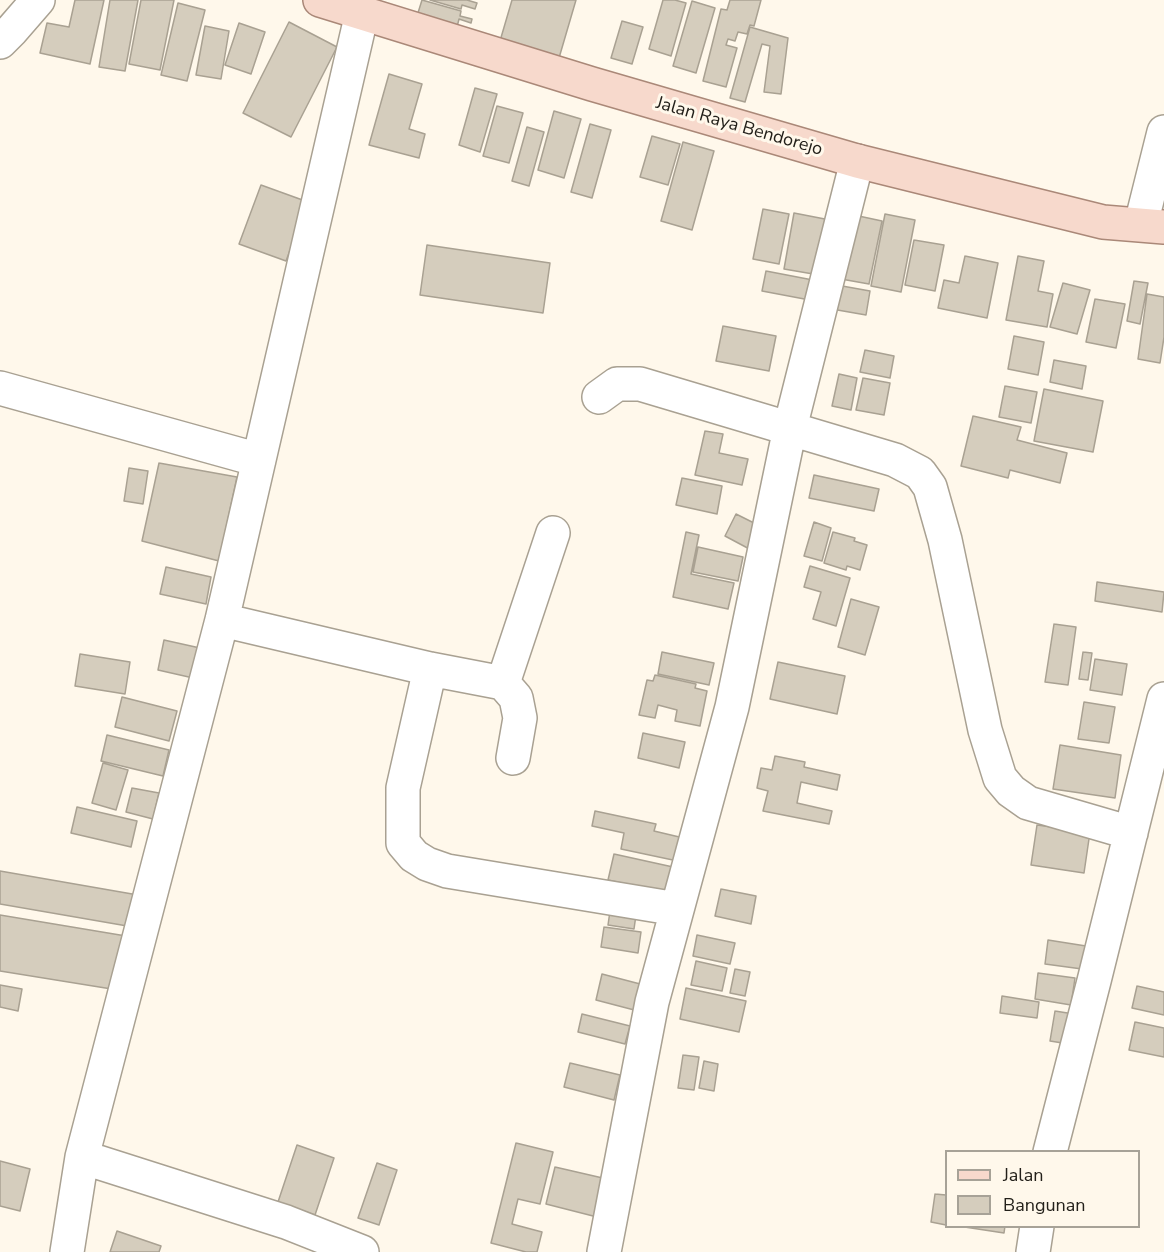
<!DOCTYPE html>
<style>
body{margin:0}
#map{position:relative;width:1164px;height:1252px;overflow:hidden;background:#fff8eb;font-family:"Nunito Sans",sans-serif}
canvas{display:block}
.legend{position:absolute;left:945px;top:1150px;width:195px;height:78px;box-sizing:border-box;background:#fff8eb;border:2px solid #a7a297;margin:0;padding:8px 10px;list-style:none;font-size:18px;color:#23201a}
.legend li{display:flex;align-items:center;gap:12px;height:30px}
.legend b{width:30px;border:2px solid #a7a297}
</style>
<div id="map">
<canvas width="1164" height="1252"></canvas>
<ul class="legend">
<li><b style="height:8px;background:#f7d9cc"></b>Jalan</li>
<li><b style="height:16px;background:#d5cdbd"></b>Bangunan</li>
</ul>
</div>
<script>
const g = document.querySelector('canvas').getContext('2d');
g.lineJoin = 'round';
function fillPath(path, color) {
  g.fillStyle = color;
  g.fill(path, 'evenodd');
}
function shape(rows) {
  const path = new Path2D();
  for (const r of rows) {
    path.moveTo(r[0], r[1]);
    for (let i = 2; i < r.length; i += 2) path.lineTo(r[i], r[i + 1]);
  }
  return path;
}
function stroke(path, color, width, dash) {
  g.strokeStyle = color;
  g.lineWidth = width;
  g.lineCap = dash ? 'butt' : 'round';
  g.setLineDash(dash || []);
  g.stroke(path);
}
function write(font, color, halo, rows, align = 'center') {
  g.font = font + ' "Nunito Sans",sans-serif';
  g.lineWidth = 6;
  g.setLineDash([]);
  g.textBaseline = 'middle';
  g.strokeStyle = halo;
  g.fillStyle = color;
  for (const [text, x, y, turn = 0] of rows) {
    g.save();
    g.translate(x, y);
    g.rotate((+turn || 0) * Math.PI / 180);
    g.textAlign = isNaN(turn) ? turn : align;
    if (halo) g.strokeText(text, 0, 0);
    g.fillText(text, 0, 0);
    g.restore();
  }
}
const building = shape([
 [75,0,104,0,90,64,40,53,47,23,69,27,75,0],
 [110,0,138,0,125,71,99,67,110,0],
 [141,0,174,0,160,70,129,64,141,0],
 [422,0,461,11,460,16,472,19,471,23,459,19,457,27,417,16,422,0],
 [430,0,467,0,477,3,475,9,462,5,461,9,430,0],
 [512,0,576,0,559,58,500,41,512,0],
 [663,0,675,0,686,3,671,56,649,49,663,0],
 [730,0,761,0,754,26,750,25,747,34,738,32,735,41,728,39,726,45,737,48,726,87,703,81,721,9,727,10,730,0],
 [692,1,715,8,696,73,673,66,692,1],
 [178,3,205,10,187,81,161,75,178,3],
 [622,21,643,27,632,64,611,58,622,21],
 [289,22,337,47,291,137,243,113,289,22],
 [239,23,265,32,251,74,225,65,239,23],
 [205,26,229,31,221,79,196,75,205,26],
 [750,27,788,38,781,94,764,92,770,46,762,44,745,102,730,98,750,27],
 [389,74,422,84,409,129,425,134,419,158,369,145,389,74],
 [475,88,497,94,480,152,459,145,475,88],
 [497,106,523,113,509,163,483,156,497,106],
 [554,111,581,119,564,178,538,170,554,111],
 [590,124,611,130,592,198,571,192,590,124],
 [527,127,544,132,529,186,512,181,527,127],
 [652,136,680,144,668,185,640,177,652,136],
 [683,142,714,151,692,230,661,221,683,142],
 [261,185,308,202,286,261,239,244,261,185],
 [763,209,789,214,779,264,753,259,763,209],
 [794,213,830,220,819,275,784,269,794,213],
 [885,214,915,220,901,292,871,286,885,214],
 [854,215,882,221,869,284,841,279,854,215],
 [914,240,944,245,935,291,905,285,914,240],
 [427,245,550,263,543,313,420,295,427,245],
 [965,256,998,263,987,318,938,308,944,280,959,283,965,256],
 [1018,256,1044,261,1038,291,1053,294,1047,327,1006,320,1018,256],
 [766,271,818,281,815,301,762,291,766,271],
 [1134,281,1148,283,1140,324,1127,321,1134,281],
 [1063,283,1090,290,1077,334,1050,327,1063,283],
 [831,284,870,291,866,315,826,308,831,284],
 [1147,294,1164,297,1164,337,1160,363,1138,359,1147,294],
 [1095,299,1125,304,1116,348,1086,342,1095,299],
 [723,326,776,336,769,371,716,361,723,326],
 [1014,336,1044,342,1038,375,1008,369,1014,336],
 [865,350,894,356,890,378,860,372,865,350],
 [1054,360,1086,366,1082,389,1050,382,1054,360],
 [839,374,857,378,851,410,832,406,839,374],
 [863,378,890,383,884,415,856,410,863,378],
 [1005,386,1037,392,1031,423,999,417,1005,386],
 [1044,389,1103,401,1093,452,1034,441,1044,389],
 [973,416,1021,427,1017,440,1067,453,1060,483,1010,470,1008,478,961,466,973,416],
 [705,431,723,434,719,453,748,459,742,485,695,475,705,431],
 [159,463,237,477,219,561,142,541,159,463],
 [129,468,148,471,143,504,124,501,129,468],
 [814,475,879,489,874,511,809,498,814,475],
 [682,478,722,486,717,514,676,505,682,478],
 [736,514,766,529,755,552,725,536,736,514],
 [814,522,831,528,822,561,804,556,814,522],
 [686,532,699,535,691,574,734,583,728,609,673,597,686,532],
 [833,532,855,538,854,541,867,545,860,570,847,566,846,570,824,563,833,532],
 [698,547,743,557,738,581,693,572,698,547],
 [810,566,850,578,836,626,813,619,821,592,804,587,810,566],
 [166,567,211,577,206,604,160,594,166,567],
 [1097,582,1164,592,1162,612,1095,601,1097,582],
 [851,599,879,607,865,655,838,647,851,599],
 [1054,624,1076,627,1068,685,1045,682,1054,624],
 [164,640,209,650,202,680,158,670,164,640],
 [662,652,714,663,709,685,658,674,662,652],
 [1083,652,1092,653,1088,680,1079,679,1083,652],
 [80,654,130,662,125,694,75,686,80,654],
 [1095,659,1127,664,1122,695,1090,690,1095,659],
 [778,662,845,676,837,714,770,699,778,662],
 [655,675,696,684,695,688,707,691,700,726,675,721,677,710,658,705,655,718,639,715,647,680,653,681,655,675],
 [122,697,177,711,169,741,115,727,122,697],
 [1084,702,1115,707,1109,743,1078,739,1084,702],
 [643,733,685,742,679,768,638,758,643,733],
 [107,735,169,750,163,776,101,761,107,735],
 [1060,745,1121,755,1115,798,1053,789,1060,745],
 [775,756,805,762,804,767,840,775,837,790,801,782,797,803,832,811,829,824,763,811,768,791,757,788,761,768,772,770,775,756],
 [103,763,128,770,116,810,92,803,103,763],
 [132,788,159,793,153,819,126,812,132,788],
 [77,807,137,821,131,847,71,833,77,807],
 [595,811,656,824,654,831,692,840,687,863,621,849,624,833,592,826,595,811],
 [1037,825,1090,832,1084,873,1031,865,1037,825],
 [614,854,673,867,667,893,608,880,614,854],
 [0,871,138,895,133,927,0,904,0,871],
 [721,889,756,896,751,924,715,916,721,889],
 [610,911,636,915,634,929,608,925,610,911],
 [0,915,132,937,124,991,0,971,0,915],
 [604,927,641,932,638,953,601,947,604,927],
 [697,935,735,943,730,964,693,956,697,935],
 [1048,940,1086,946,1082,969,1045,964,1048,940],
 [696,961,727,968,722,991,691,985,696,961],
 [735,969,750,972,745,996,730,993,735,969],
 [1038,973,1075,978,1071,1005,1035,999,1038,973],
 [602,974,644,985,638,1011,596,1000,602,974],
 [0,985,22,989,18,1011,0,1007,0,985],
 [1137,986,1164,992,1164,1015,1132,1008,1137,986],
 [686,988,746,1001,739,1032,680,1019,686,988],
 [1002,996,1039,1002,1037,1018,1000,1013,1002,996],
 [1055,1011,1080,1015,1075,1045,1050,1041,1055,1011],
 [582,1014,630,1026,625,1044,578,1032,582,1014],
 [1135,1022,1164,1028,1164,1057,1129,1050,1135,1022],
 [683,1055,699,1057,694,1090,678,1088,683,1055],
 [704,1061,718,1064,714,1091,699,1088,704,1061],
 [570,1063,620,1075,614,1100,564,1087,570,1063],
 [516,1143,553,1152,540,1204,518,1199,512,1224,542,1232,537,1252,526,1252,491,1243,516,1143],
 [297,1145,334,1158,315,1215,278,1202,297,1145],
 [0,1161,30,1169,20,1211,0,1206,0,1161],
 [377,1163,397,1170,379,1225,358,1218,377,1163],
 [555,1167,607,1179,597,1217,546,1204,555,1167],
 [935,1194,946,1195,946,1225,931,1222,935,1194],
 [958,1226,1005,1226,1004,1233,958,1226],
 [117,1231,161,1246,159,1252,110,1252,117,1231]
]);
fillPath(building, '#d5cdbd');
stroke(building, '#a9a192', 1.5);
const minor = shape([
 [0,42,12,30,38,0],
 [1141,224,1164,132],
 [0,388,259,460],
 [599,397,617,384,640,384,895,460,920,473,930,487,945,540,985,730,1000,778,1011,791,1028,803,1131,833],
 [222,620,430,669,503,683,516,698,520,718,513,758],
 [430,669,403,788,403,843,414,856,427,864,447,871,677,909],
 [503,683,553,533],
 [1050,1152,1094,981,1164,699],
 [82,1157,286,1222,362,1252],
 [67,1252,82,1157,222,620,362,13],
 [604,1252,652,1002,732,707,790,428,857,161],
 [1033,1252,1037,1226]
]);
const major = shape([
 [320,0,592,84,857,161,1103,222,1164,227]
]);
stroke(minor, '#a9a192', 36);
stroke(major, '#aa8878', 36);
stroke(minor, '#fff', 33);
stroke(major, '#f7d9cc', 33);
write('18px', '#23201a', '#fff8eb', [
 ["Jalan Raya Bendorejo",739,127,16]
]);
</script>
